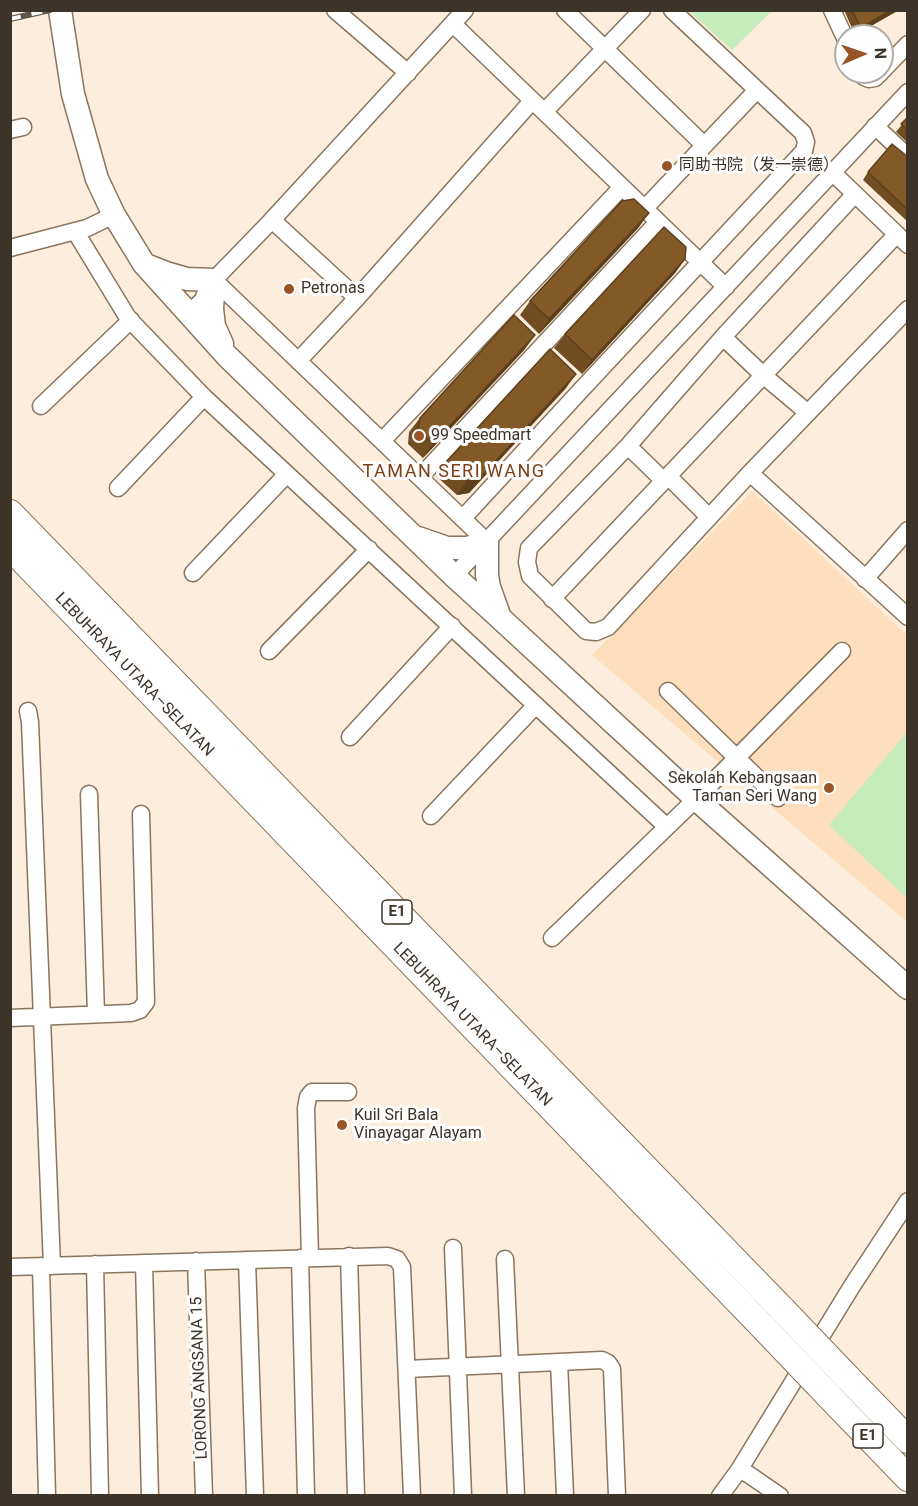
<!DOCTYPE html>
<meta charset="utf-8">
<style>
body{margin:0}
#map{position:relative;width:918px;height:1506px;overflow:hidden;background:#fceddd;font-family:Roboto,sans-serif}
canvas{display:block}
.frame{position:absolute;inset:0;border:12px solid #3c3329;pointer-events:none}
.north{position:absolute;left:834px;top:24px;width:60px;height:60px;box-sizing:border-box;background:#fdfdfd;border:2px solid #b0aca8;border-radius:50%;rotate:88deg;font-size:16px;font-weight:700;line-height:24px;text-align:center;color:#3c3329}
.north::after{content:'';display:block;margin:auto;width:21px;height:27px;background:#985327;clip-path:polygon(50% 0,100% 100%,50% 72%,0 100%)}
</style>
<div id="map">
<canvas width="918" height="1506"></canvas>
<div class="frame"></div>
<div class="north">N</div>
</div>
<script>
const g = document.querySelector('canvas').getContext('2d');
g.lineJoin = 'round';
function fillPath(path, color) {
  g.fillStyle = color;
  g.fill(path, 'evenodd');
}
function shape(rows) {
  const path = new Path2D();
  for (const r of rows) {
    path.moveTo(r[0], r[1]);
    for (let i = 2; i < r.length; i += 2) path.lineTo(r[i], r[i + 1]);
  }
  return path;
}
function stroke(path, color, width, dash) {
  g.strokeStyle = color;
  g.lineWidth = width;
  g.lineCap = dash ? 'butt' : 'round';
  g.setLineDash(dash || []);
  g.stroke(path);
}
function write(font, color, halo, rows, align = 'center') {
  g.font = font + ' Roboto,"Noto Sans SC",sans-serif';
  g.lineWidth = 6;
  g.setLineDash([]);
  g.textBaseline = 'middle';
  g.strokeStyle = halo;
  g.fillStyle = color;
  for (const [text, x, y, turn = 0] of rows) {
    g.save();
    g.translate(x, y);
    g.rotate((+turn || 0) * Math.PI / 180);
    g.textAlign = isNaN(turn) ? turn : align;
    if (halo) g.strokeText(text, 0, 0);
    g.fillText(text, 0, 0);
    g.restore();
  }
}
fillPath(shape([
 [752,491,907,635,907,922,592,655]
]), '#fddfbe');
fillPath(shape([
 [689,11,772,11,732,50],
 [907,732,907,898,829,825]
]), '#c5ecba');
const minor = shape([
 [335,10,408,73],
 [565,10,704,145],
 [832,10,846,40],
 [453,24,726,287],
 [882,71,908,44],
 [862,72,864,77,869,79,875,78,881,72],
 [544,112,642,10],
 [875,126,908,157],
 [10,130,23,127],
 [832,172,908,245],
 [855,194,723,337,628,446,529,548,527,562,530,576,586,631,596,632,608,627,750,473,908,309],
 [644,209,757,90],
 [272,220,357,298],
 [75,231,128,318,204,397,667,827],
 [10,248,87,228,114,215],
 [214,280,487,542],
 [189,313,203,300,208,286,272,220,465,10],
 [723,337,763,375,808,413],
 [298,361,357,298,532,101],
 [41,406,131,320],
 [382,441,622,187],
 [628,446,664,481],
 [750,473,908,617],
 [668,476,709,517],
 [420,477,658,222],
 [118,488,204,397],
 [463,518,582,389,804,151,806,142,803,133,672,10],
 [193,573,287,474],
 [454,576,908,92],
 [865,579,908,530],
 [552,599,896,235],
 [269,651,369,549],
 [668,691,778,798],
 [28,711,30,722,52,1266],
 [350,737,452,626],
 [89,794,96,1014],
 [431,816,536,705],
 [552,938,696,799,842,651],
 [10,1018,131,1013,140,1010,146,1002,141,814],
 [453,1248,463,1496],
 [349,1256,356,1496],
 [300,1258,306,1496],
 [310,1258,306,1108,308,1097,312,1092,348,1092],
 [505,1259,516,1496],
 [247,1260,255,1496],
 [196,1261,204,1496],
 [144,1263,150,1496],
 [95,1264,100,1496],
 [41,1266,47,1496],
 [10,1267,388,1256,397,1259,402,1267,412,1496],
 [559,1362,565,1496],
 [407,1369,602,1360,608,1363,612,1369,617,1496],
 [739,1470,748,1474,780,1496],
 [720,1496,739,1470,852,1286,908,1201]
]);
const major = shape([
 [60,10,73,94,97,179,114,215,144,264,227,356,454,576,499,617,696,799,908,988],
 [148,266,166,273,187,279,214,280,212,309,214,326,222,344],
 [418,538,447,548,467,548,487,542,487,575,489,587,499,615]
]);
const highway = shape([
 [10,513,783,1310],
 [10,547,764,1328],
 [847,1377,908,1440],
 [828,1395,908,1478]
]);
stroke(minor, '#8a755d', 19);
stroke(major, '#8a755d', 25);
stroke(highway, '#8a755d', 28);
stroke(minor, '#fff', 16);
stroke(major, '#fff', 22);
stroke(highway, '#fff', 26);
const rail = shape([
 [10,19,50,10]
]);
stroke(rail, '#61574c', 6);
stroke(rail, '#fdfdfd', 4, [11]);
const highwayBridge = shape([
 [783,1310,847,1377],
 [764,1328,828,1395]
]);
stroke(highwayBridge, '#8a755d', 28, []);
stroke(highwayBridge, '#fff', 26);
fillPath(shape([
 [844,10,899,10,855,35],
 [908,117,908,143,896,132],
 [908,157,908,222,863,180,868,172],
 [639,227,539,334,520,315,530,301],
 [685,259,675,273,582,374,554,348,565,334],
 [525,349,423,458,408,444,409,432,420,418],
 [566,388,469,493,457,495,436,476,447,461]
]), '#714d22');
fillPath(shape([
 [891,10,899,10,855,35,861,28],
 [649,213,639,227,539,334,549,319],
 [685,259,675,273,582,374,592,360],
 [535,335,525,349,423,458,433,444],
 [576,374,566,388,469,493,457,495,467,481]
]), '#5c3f1b');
const building = shape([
 [852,10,891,10,861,28,852,10],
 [908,117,908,130,901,124,908,117],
 [892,144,908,157,908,210,868,172,892,144],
 [634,199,649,213,549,319,530,301,622,201,634,199],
 [664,227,686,247,685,259,592,360,565,334,664,227],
 [514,315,535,335,433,444,418,430,420,418,514,315],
 [550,349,576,374,479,479,467,481,447,461,550,349]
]);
fillPath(building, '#835a27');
stroke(building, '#5c3f1b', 1.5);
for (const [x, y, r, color] of [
 [667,166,6,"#985327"],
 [289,289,6,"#985327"],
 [419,436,6,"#985327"],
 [829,788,6,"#985327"],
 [342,1125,6,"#985327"]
]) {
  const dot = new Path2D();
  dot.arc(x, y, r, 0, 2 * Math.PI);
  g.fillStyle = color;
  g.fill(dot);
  stroke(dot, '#fdfdfd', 2);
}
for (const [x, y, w] of [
 [397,912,30],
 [868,1436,30]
]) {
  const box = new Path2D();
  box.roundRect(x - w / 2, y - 12, w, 24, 4.5);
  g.fillStyle = '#fdfdfd';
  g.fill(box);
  stroke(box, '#3c3329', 1.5);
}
write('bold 15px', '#3c3329', null, [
 ["E1",397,912],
 ["E1",868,1436]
]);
write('16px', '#3c3329', '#fdfdfd', [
 ["同助书院（发一崇德）",679,166],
 ["Petronas",301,289],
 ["99 Speedmart",431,436],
 ["Sekolah Kebangsaan",817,779,"right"],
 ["Taman Seri Wang",817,797,"right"],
 ["Kuil Sri Bala",354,1116],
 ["Vinayagar Alayam",354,1134]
], 'left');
write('16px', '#3c3329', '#fdfdfd', [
 ["LEBUHRAYA UTARA–SELATAN",134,675,46],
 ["LEBUHRAYA UTARA–SELATAN",472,1025,46],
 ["LORONG ANGSANA 15",200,1378,-92]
]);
g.letterSpacing = '1.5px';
write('18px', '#7d4017', '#fdfdfd', [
 ["TAMAN SERI WANG",454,472]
]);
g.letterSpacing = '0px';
</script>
